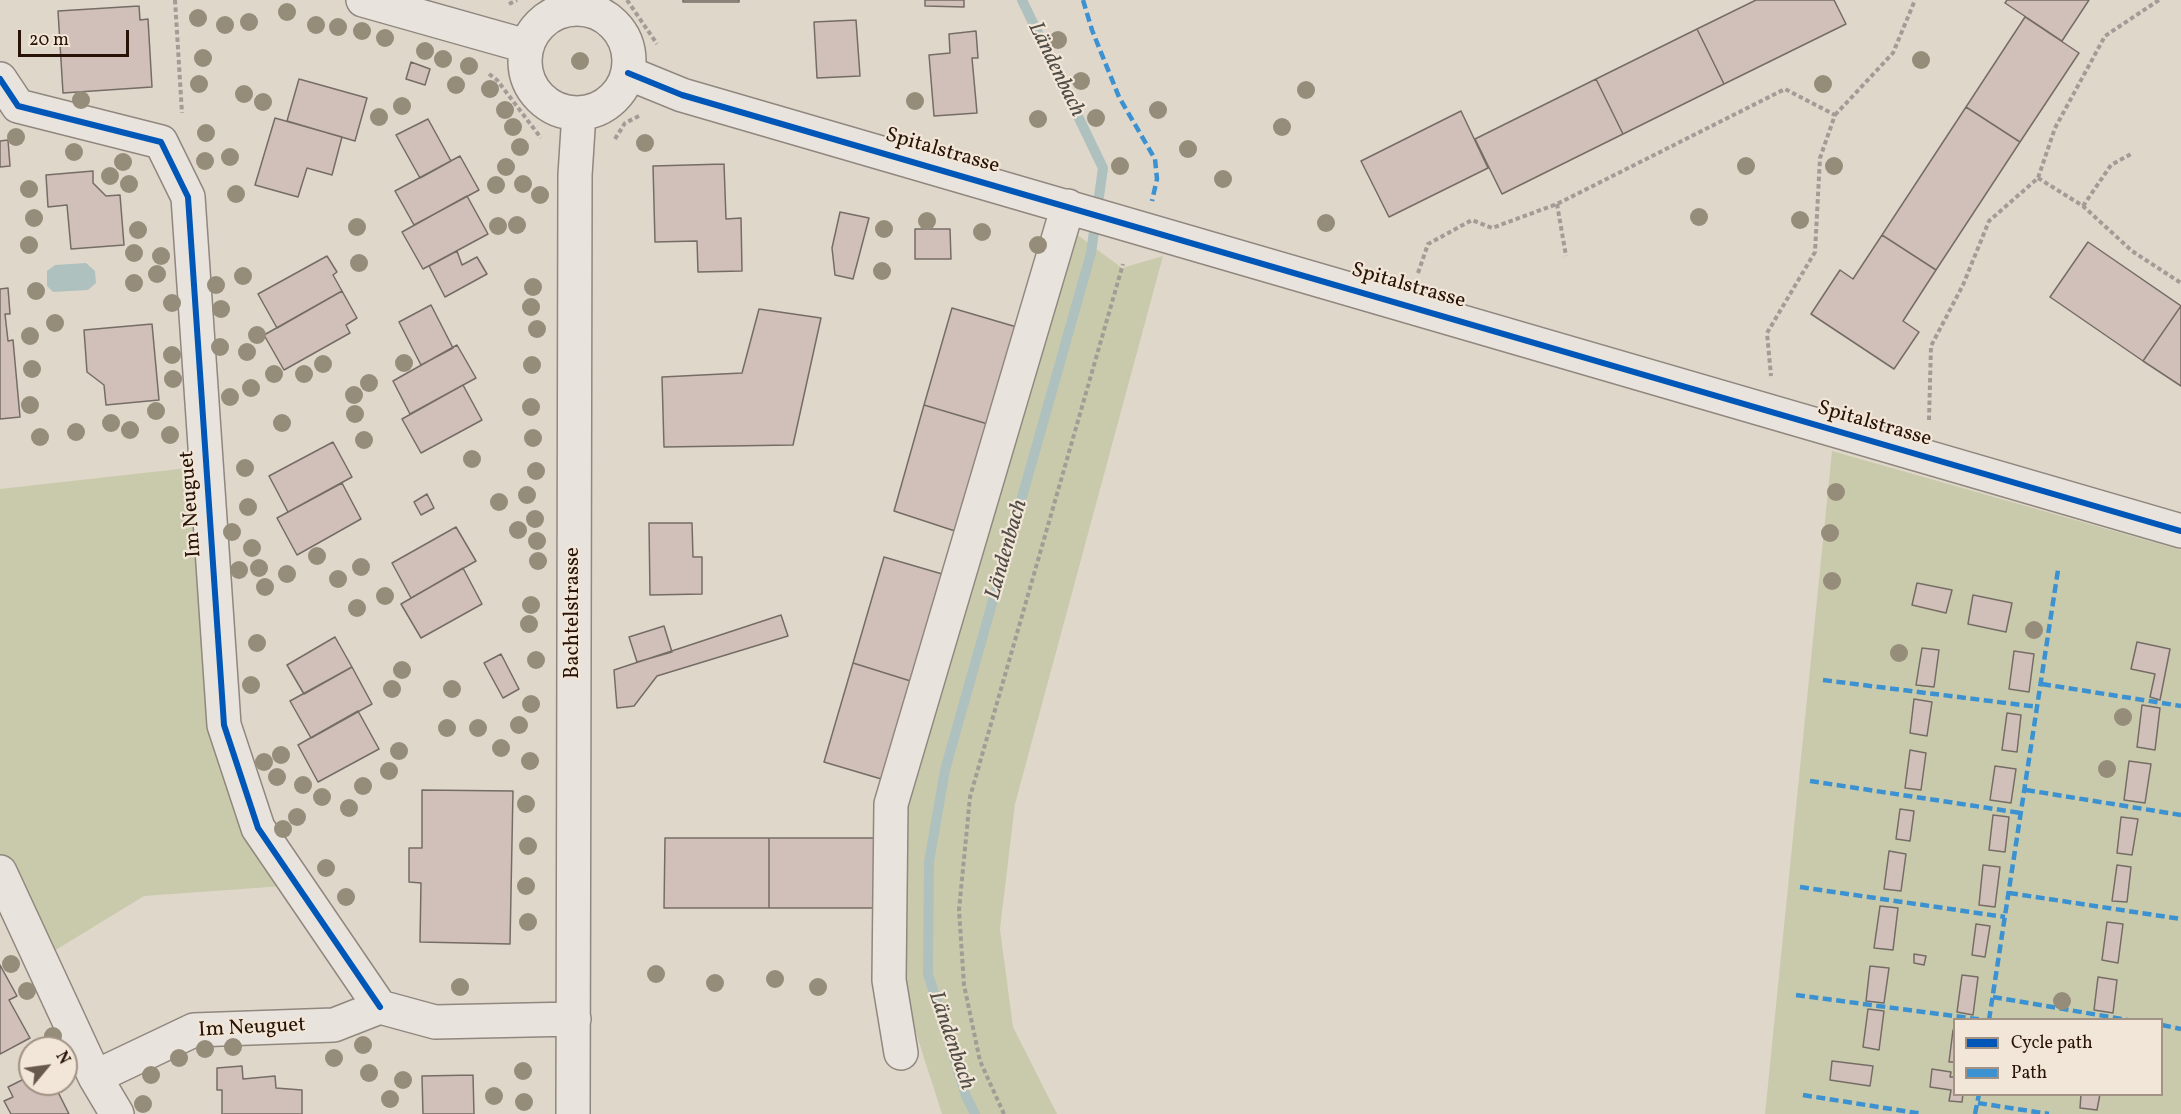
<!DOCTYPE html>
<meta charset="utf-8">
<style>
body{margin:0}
#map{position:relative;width:2181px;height:1114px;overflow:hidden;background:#e0d7cb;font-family:Vollkorn,serif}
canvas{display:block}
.legend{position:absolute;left:1953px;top:1018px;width:210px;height:78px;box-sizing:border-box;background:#f1e6d7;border:2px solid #a19284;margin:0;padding:8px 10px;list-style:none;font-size:18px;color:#291307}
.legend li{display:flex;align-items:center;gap:12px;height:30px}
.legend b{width:30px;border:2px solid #a19284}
.north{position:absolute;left:18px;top:1036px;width:60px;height:60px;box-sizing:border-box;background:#f1e6d7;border:2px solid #a19284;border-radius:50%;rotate:61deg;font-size:16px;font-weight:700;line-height:24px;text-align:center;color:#291307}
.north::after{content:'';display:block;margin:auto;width:21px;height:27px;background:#69584c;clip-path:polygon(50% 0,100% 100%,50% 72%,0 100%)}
.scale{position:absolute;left:18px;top:30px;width:111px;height:27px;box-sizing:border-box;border:3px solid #291307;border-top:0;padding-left:8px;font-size:18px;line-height:21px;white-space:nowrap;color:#291307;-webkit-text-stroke:4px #f1e6d7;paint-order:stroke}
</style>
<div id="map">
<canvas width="2181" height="1114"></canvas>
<ul class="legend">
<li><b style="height:8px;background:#0057b8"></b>Cycle path</li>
<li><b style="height:8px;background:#3c92d1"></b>Path</li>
</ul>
<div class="north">N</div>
<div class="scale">20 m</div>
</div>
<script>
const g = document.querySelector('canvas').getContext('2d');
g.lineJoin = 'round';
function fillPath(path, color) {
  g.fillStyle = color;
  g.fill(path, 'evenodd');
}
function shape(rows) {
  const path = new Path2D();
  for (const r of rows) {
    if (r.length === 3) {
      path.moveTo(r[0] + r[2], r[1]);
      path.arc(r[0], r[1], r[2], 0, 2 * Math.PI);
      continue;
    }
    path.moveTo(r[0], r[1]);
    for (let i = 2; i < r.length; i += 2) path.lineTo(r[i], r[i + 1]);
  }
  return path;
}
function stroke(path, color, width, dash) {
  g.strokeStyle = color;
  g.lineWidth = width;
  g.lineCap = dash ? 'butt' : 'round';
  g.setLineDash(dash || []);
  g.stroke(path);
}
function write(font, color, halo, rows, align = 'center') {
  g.font = font + ' Vollkorn,serif';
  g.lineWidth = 4.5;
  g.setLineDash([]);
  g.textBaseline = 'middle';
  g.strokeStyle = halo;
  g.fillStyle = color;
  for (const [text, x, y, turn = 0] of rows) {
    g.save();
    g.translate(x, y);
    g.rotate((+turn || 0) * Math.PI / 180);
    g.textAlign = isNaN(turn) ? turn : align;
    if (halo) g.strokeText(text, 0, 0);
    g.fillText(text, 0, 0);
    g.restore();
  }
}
fillPath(shape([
 [1075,233,1122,268,1163,256,1015,804,1000,929,1013,1027,1057,1114,942,1114,892,958,904,800],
 [1832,451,2181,550,2181,1114,1765,1114],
 [1954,1020,2162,1020,2162,1094,1954,1094],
 [206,466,224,725,298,885,144,896,41,959,0,872,0,489]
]), '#c9caac');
fillPath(shape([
 [86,263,95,271,96,283,88,290,53,292,47,286,47,271,55,265]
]), '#aec1bf');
stroke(shape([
 [975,1114,966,1096,928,974,929,862,945,770,1091,253,1103,168,1022,0]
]), '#aec1bf', 10);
const building = shape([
 [683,0,739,0,739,2,683,2,683,0],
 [925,0,964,0,964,7,925,6,925,0],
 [1756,0,1834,0,1846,24,1724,84,1697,29,1756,0],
 [2007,0,2089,0,2062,41,2005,3,2007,0],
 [139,6,140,20,148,19,152,87,63,93,58,11,139,6],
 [2025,17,2079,53,2020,142,1966,107,2025,17],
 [856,20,860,76,817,78,814,22,856,20],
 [1697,29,1724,84,1623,134,1596,79,1697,29],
 [976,31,978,58,972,58,977,113,934,116,929,55,950,53,949,34,976,31],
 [411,62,430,69,425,85,406,79,411,62],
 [299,79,367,98,355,141,287,121,299,79],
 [1596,79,1623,134,1502,194,1475,139,1596,79],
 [1966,107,2020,142,1936,270,1882,235,1966,107],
 [1461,111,1488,168,1389,217,1361,161,1461,111],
 [275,118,342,137,332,175,307,168,298,197,255,185,275,118],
 [428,119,451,161,420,178,396,135,428,119],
 [8,140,10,166,0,167,0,141,8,140],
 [460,156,479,190,414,225,395,191,460,156],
 [724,164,726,219,741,218,742,271,698,272,697,241,655,242,653,166,724,164],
 [93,171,93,183,106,196,120,195,124,245,71,249,67,205,48,207,46,175,93,171],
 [467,196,488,234,423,269,402,232,467,196],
 [840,212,869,218,853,279,835,275,832,248,840,212],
 [915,229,950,229,951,259,915,259,915,229],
 [1882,235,1936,270,1903,321,1919,332,1894,369,1811,314,1840,270,1853,279,1882,235],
 [2088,242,2181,306,2143,361,2050,297,2088,242],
 [457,251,462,265,477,257,487,274,445,297,429,266,457,251],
 [327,256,337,272,333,275,342,291,277,328,258,294,327,256],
 [8,288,10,314,5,314,8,341,13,340,20,417,0,419,0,289,8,288],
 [342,291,357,318,346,325,350,333,284,370,264,335,342,291],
 [431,305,453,348,421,365,399,322,431,305],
 [2181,306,2181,386,2143,361,2181,306],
 [952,308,1020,328,991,425,924,405,952,308],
 [759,309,821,318,793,445,664,447,662,377,742,373,759,309],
 [152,324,159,400,106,405,104,385,87,372,84,330,152,324],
 [457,345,476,378,410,414,393,381,457,345],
 [463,385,482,420,421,453,402,419,463,385],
 [924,405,991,425,961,533,894,511,924,405],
 [333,442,352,477,288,512,269,476,333,442],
 [342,483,361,519,297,555,277,518,342,483],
 [427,494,434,508,421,515,414,502,427,494],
 [649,523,692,523,693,557,702,557,702,594,650,595,649,523],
 [456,527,476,561,411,598,392,563,456,527],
 [884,557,949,576,917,683,853,663,884,557],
 [463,568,482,604,421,638,401,604,463,568],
 [1917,583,1952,590,1946,613,1912,605,1917,583],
 [1973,595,2012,603,2006,632,1968,624,1973,595],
 [781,615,788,636,657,676,634,706,617,708,614,670,781,615],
 [664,626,672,652,637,662,629,637,664,626],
 [335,637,352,667,304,694,287,665,335,637],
 [2137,642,2170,649,2160,700,2150,697,2155,674,2131,669,2137,642],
 [1922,648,1939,650,1934,687,1916,685,1922,648],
 [2014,651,2034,654,2029,692,2009,689,2014,651],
 [501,654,519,689,503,698,484,663,501,654],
 [853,663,917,683,888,781,824,762,853,663],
 [352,667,372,704,311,738,290,701,352,667],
 [1914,699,1932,702,1927,736,1910,733,1914,699],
 [2142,705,2160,708,2155,750,2137,747,2142,705],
 [358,711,379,749,318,782,298,745,358,711],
 [2007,713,2021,715,2017,752,2002,750,2007,713],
 [1910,750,1926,753,1921,790,1905,788,1910,750],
 [2129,761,2151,764,2145,803,2124,800,2129,761],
 [1995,766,2016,769,2011,803,1990,800,1995,766],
 [422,790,513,791,510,944,420,942,421,883,409,882,409,848,422,848,422,790],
 [1900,809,1914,811,1910,841,1896,839,1900,809],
 [1993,815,2009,817,2005,852,1989,850,1993,815],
 [2121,817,2138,819,2132,855,2117,853,2121,817],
 [665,838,769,838,769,908,664,908,665,838],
 [769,838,877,838,877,908,769,908,769,838],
 [1889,851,1906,854,1901,891,1884,889,1889,851],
 [1983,865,2000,867,1995,907,1979,905,1983,865],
 [2117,865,2131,867,2127,902,2112,901,2117,865],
 [1880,906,1898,908,1893,950,1874,948,1880,906],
 [2107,922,2123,924,2118,963,2102,960,2107,922],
 [1976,924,1990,926,1985,957,1972,955,1976,924],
 [1914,954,1926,956,1924,965,1914,963,1914,954],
 [0,965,17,996,9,1000,30,1038,0,1054,0,965],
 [1870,966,1889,968,1884,1003,1866,1001,1870,966],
 [1962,975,1978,977,1973,1015,1957,1012,1962,975],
 [2098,977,2117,980,2113,1013,2094,1010,2098,977],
 [1868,1009,1884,1011,1879,1050,1863,1047,1868,1009],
 [1953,1030,1954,1030,1954,1062,1949,1062,1953,1030],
 [1832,1061,1873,1066,1870,1086,1830,1080,1832,1061],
 [242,1066,243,1079,275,1076,276,1088,302,1090,302,1114,222,1114,222,1090,217,1090,217,1068,242,1066],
 [1932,1069,1951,1072,1950,1077,1954,1077,1954,1094,1963,1094,1962,1102,1949,1101,1951,1090,1930,1087,1932,1069],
 [473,1075,474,1114,423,1114,422,1076,473,1075],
 [30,1076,30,1084,54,1084,69,1114,11,1114,4,1101,13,1097,8,1087,30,1076],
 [2081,1094,2100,1094,2097,1110,2080,1108,2081,1094]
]);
fillPath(building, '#d0c0b9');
stroke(building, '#756d65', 1.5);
const minor = shape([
 [363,0,526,46],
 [577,61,52],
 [628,73,682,95,2181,531],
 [0,79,18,106,161,142,188,197,224,725,258,828,380,1007],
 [0,872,95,1077,117,1114],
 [901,1053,889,980,891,804,1068,206],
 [95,1077,194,1030,334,1025,380,1007,435,1022,574,1019],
 [573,1114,575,175,579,113]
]);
stroke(minor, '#90877f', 36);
stroke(shape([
 [175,0,182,113],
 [627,0,657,44],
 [509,4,517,0],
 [489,74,497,80,541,138],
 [1835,115,1893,53,1915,0],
 [615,139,625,123,639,116],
 [2038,178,2083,206,2132,251,2181,283],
 [1557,204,1566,256],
 [2083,206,2111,165,2131,154],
 [1418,273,1428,244,1472,220,1492,228,1557,204,1785,89,1835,115,1820,158,1815,252,1767,333,1771,376],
 [1929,420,1931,346,1963,285,1989,221,2038,178,2055,128,2105,36,2159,0],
 [1004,1114,980,1061,964,985,959,910,970,797,1123,264]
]), '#a39c96', 4, [4.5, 3]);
stroke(minor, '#e8e3dc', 33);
stroke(shape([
 [1083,0,1092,30,1119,97,1155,159,1157,179,1152,201],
 [1823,680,2038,707],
 [2042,684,2181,706],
 [1810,781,2021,813],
 [2026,790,2181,815],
 [1800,887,2005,917],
 [2009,893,2181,919],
 [1796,995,1984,1020],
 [1993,997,2128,1020],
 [1989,1020,2058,570],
 [2162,1025,2181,1029],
 [1803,1095,1923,1114],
 [1978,1103,2049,1114],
 [1975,1114,1979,1094]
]), '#3c92d1', 4.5, [9, 4.5]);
stroke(shape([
 [628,73,682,95,2181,531],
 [0,79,18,106,161,142,188,197,224,725,258,828,380,1007]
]), '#0057b8', 6);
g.fillStyle = '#968c7a';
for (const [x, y] of [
 [287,12],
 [198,18],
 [249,22],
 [225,25],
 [316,25],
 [338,27],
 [362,31],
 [385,38],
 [1058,40],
 [425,51],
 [203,58],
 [443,59],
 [1921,60],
 [580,61],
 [469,66],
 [1081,81],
 [199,84],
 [1823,84],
 [456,85],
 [490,89],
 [1306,90],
 [244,94],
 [81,100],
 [915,101],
 [263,102],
 [402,106],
 [505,110],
 [1158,110],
 [379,117],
 [1096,118],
 [1038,119],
 [513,127],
 [1282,127],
 [206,133],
 [16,137],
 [645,143],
 [520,147],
 [1188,149],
 [74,152],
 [230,157],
 [205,161],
 [123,162],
 [1120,166],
 [1746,166],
 [1834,166],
 [506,167],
 [110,176],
 [1223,179],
 [129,184],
 [523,184],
 [496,185],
 [29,189],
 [236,194],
 [540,195],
 [1699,217],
 [34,218],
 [1800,220],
 [927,221],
 [1326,223],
 [517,225],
 [498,226],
 [357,227],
 [884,229],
 [138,230],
 [982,232],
 [29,245],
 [1038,245],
 [134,253],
 [161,256],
 [359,263],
 [882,271],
 [157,274],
 [243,276],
 [134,283],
 [216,285],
 [533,287],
 [36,291],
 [172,303],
 [531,307],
 [221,309],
 [55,323],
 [537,329],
 [257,335],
 [30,336],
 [220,347],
 [247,352],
 [172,355],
 [404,363],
 [323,364],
 [532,365],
 [32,369],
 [274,374],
 [304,374],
 [173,379],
 [369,383],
 [251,388],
 [354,395],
 [230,397],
 [30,405],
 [531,407],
 [156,411],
 [355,414],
 [111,423],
 [282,423],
 [130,430],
 [76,432],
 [170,435],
 [40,437],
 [533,438],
 [364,440],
 [472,459],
 [245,468],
 [536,471],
 [1836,492],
 [527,495],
 [499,502],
 [248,507],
 [535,519],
 [518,530],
 [232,532],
 [1830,533],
 [537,541],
 [252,548],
 [317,556],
 [538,561],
 [361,567],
 [259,568],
 [239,570],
 [287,574],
 [338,579],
 [1832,581],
 [265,587],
 [385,596],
 [531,605],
 [357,608],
 [529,624],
 [2034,630],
 [257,643],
 [1899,653],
 [536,660],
 [402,670],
 [251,685],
 [392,689],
 [452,689],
 [531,704],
 [2123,717],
 [519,725],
 [447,728],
 [478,728],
 [501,748],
 [399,751],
 [281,755],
 [530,761],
 [264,762],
 [2107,769],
 [389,771],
 [277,777],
 [303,785],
 [363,786],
 [322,797],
 [526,804],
 [349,808],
 [297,817],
 [283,829],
 [528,846],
 [326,868],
 [526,886],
 [346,897],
 [528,922],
 [11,964],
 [656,974],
 [775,979],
 [715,983],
 [460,987],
 [818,987],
 [27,991],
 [2062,1001],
 [53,1036],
 [363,1045],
 [233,1047],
 [205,1049],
 [179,1058],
 [334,1058],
 [523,1071],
 [369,1073],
 [151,1075],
 [403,1080],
 [494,1096],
 [390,1099],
 [524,1102],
 [143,1104]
]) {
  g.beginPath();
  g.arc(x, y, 9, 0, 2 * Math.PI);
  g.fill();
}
write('21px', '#291307', '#f1e6d7', [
 ["Spitalstrasse",942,152,16],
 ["Spitalstrasse",1408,287,16],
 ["Spitalstrasse",1874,425,16],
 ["Im Neuguet",192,504,-94],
 ["Bachtelstrasse",574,613,-90],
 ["Im Neuguet",252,1029,-3]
]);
write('italic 22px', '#504d46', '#f1e6d7', [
 ["Ländenbach",1055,70,64],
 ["Ländenbach",1008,550,-74],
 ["Ländenbach",950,1041,71]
]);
</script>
